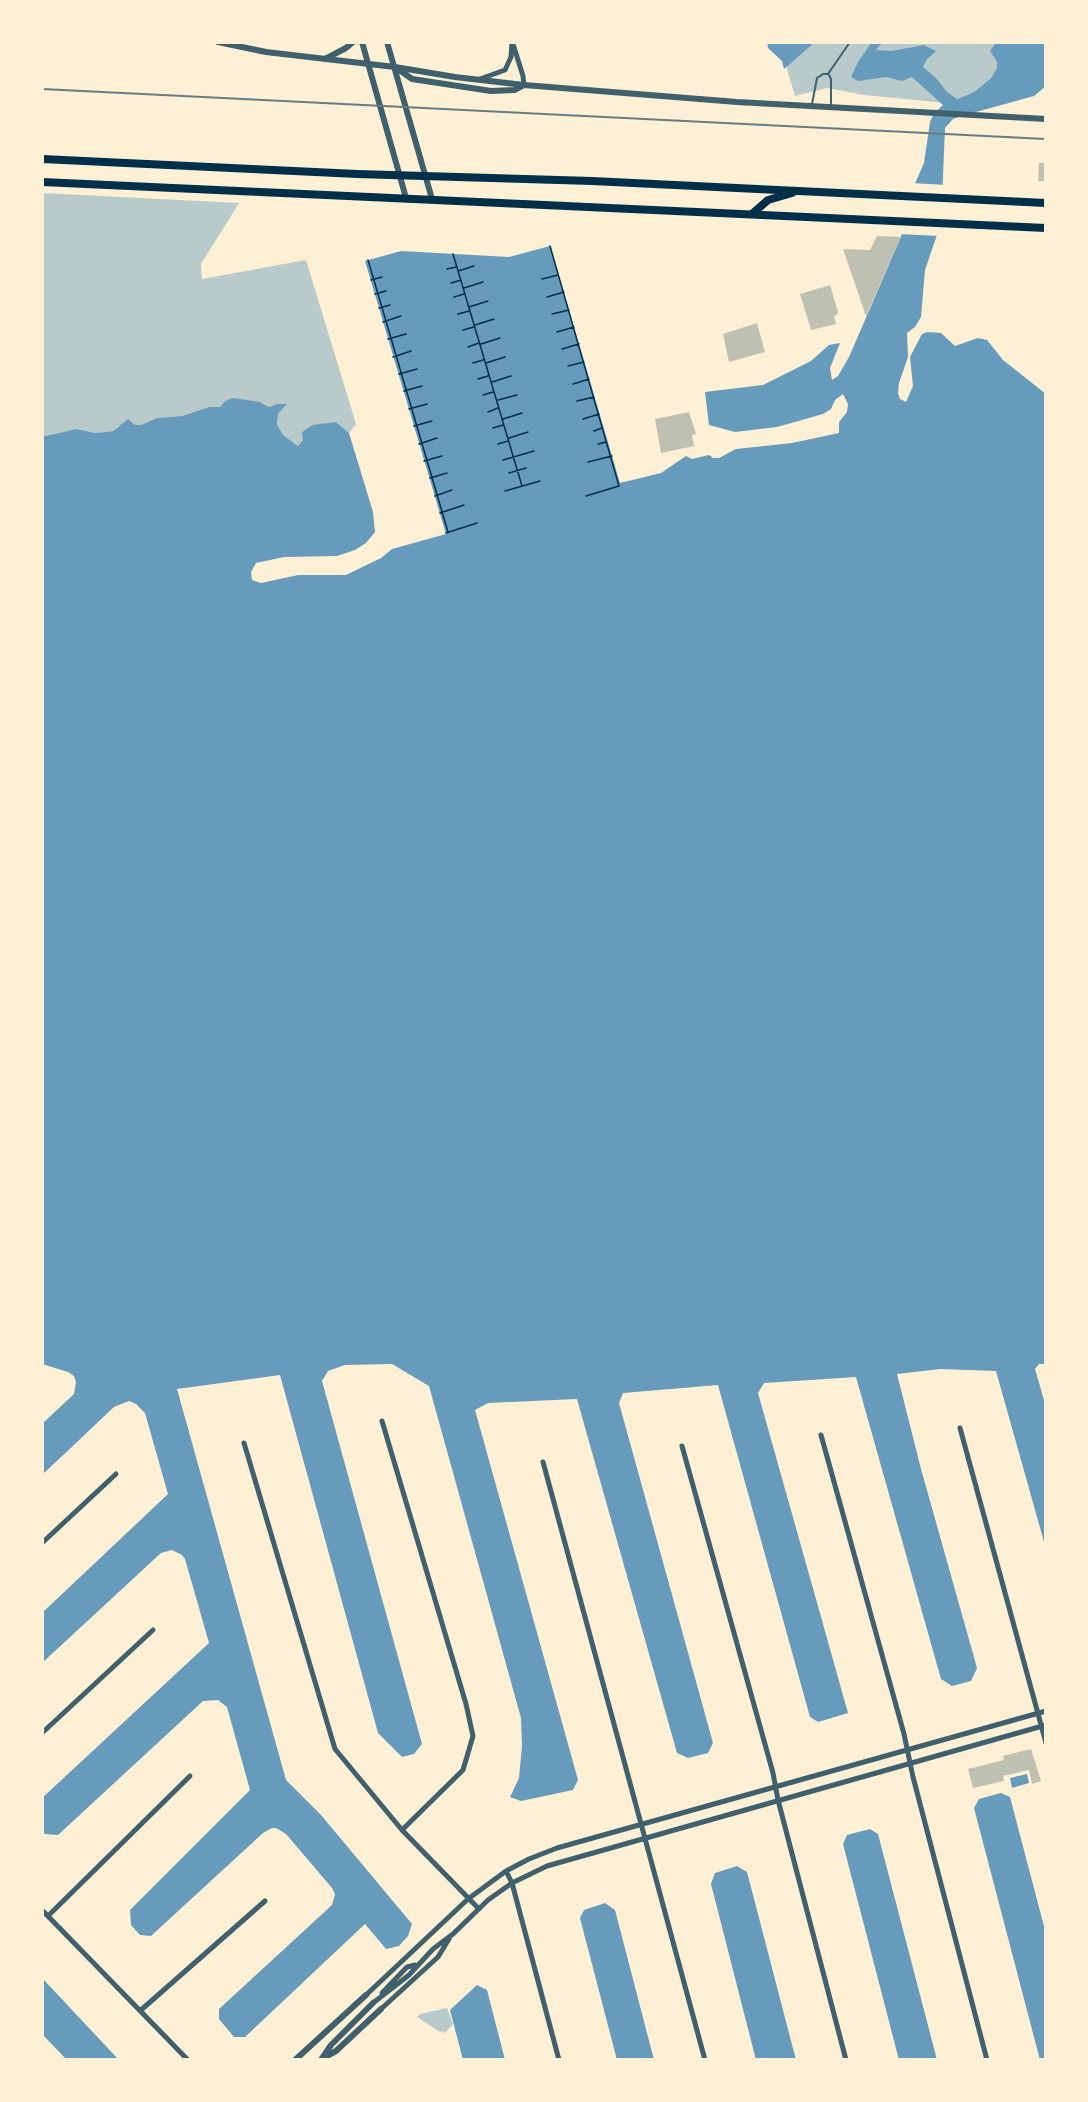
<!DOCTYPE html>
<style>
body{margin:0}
#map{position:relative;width:1088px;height:2102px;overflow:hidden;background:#fdf0d5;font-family:Overpass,sans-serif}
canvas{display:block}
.frame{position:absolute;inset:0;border:44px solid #fdf0d5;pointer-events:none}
</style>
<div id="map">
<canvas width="1088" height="2102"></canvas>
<div class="frame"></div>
</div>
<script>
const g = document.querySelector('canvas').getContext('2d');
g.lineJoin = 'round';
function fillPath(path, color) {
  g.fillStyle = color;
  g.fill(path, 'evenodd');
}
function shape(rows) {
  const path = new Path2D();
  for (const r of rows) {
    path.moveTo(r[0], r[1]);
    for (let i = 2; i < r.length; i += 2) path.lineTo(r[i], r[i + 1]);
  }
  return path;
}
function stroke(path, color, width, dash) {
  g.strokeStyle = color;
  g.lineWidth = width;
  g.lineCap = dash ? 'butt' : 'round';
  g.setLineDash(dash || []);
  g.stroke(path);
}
fillPath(shape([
 [779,42,999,42,990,51,997,62,997,68,991,78,974,92,946,103,864,95,827,88,795,96],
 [42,193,239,203,201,264,202,279,306,260,356,424,349,433,336,422,303,440,298,446,283,435,277,424,278,414,286,405,277,404,269,407,260,402,225,401,220,407,209,407,182,416,157,418,141,425,118,426,113,431,96,433,76,429,46,436,42,434],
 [447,2008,453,2024,445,2033,442,2031,440,2032,417,2017,420,2014]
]), '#b9caca');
fillPath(shape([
 [767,42,815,42,784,69,782,61,768,48],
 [872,42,883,42,876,50,891,51,924,45,936,51,927,59,923,67,936,78,947,92,957,99,974,92,991,78,997,68,997,62,990,51,994,45,999,42,1046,42,1046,86,1034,96,965,115,953,119,945,128,941,223,925,270,921,317,915,327,907,333,908,357,899,383,898,393,900,399,906,402,913,386,910,357,922,334,927,332,941,333,955,346,978,338,987,340,1003,360,1046,394,1046,1364,1039,1364,1035,1369,1046,1407,1046,1549,996,1371,940,1369,897,1374,921,1469,977,1668,971,1681,952,1686,941,1679,856,1377,764,1383,758,1393,848,1713,818,1722,810,1717,718,1385,623,1393,619,1403,713,1743,708,1753,688,1758,677,1753,577,1399,488,1403,475,1410,578,1780,573,1790,521,1801,510,1797,519,1778,522,1746,521,1718,429,1386,392,1364,345,1365,328,1371,322,1381,422,1744,414,1754,402,1757,378,1733,280,1375,177,1389,286,1780,321,1815,412,1924,408,1936,399,1946,386,1949,365,1924,245,2037,234,2037,219,2019,219,2009,332,1905,335,1894,332,1888,286,1834,276,1828,272,1828,263,1833,151,1936,140,1935,131,1925,130,1910,250,1790,227,1707,218,1700,203,1701,58,1835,45,1834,42,1831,42,1798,209,1643,185,1559,182,1555,172,1550,161,1553,42,1663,42,1613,168,1494,145,1413,136,1404,129,1401,114,1407,42,1475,42,1424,74,1394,76,1382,74,1376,68,1372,42,1364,42,434,46,436,76,429,96,433,113,431,128,419,135,425,141,425,157,418,182,416,209,407,220,407,225,401,233,398,260,402,269,407,277,404,287,404,278,414,277,424,283,435,298,446,303,440,302,432,313,425,336,422,349,433,373,512,375,532,366,543,355,550,337,556,284,557,256,563,251,572,252,580,261,583,298,575,346,575,381,558,392,549,446,534,365,261,401,251,509,257,550,246,620,483,661,473,686,456,692,459,709,455,713,458,719,458,736,449,792,443,839,433,839,422,847,412,848,404,843,394,835,400,831,409,823,414,777,427,735,432,709,425,705,392,763,385,811,361,829,345,840,343,830,368,832,380,838,376,849,357,900,239,907,221,910,195,924,163,930,122,934,113,943,105,912,77,902,81,886,77,858,81,851,77,858,62],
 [1027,1774,1029,1783,1012,1788,1010,1778],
 [1001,1793,1010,1797,1046,1934,1046,2060,1040,2060,974,1808,979,1799],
 [870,1829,878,1834,937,2060,899,2060,843,1844,847,1835],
 [737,1866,747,1872,796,2060,756,2060,711,1884,715,1873],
 [605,1903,615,1910,654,2060,617,2060,580,1918,584,1910],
 [42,1978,119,2060,67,2060,42,2034],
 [477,1985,487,1990,505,2060,463,2060,450,2010]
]), '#669bbc');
fillPath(shape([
 [912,183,946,185,944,223,940,236,899,234,904,221,907,195]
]), '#fdf0d5');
fillPath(shape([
 [1039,163,1046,163,1046,181,1038,181],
 [877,236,901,237,866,316,843,249,870,250],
 [830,285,838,312,837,315,834,316,836,324,811,330,800,294],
 [757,323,765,352,729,362,723,334],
 [689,412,696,434,692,435,694,446,661,453,655,419],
 [1031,1749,1041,1781,1032,1784,1029,1770,1003,1776,1004,1781,973,1788,968,1769,1004,1760,1003,1756]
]), '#bec0b2');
stroke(shape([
 [550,246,619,486,586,496],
 [453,254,522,486],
 [368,260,448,532],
 [447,269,456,267],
 [458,271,474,266],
 [542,279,558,275],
 [371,280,382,277],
 [451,283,461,280],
 [464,288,483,282],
 [375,294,386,291],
 [454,297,464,294],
 [547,297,564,292],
 [469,307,488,301],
 [379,308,390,305],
 [458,314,469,311],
 [552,314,569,310],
 [383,322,401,316],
 [475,325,494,319],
 [463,330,474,327],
 [557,332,574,327],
 [388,339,406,334],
 [481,344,500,338],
 [468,347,479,343],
 [562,349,579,344],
 [393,357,411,351],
 [473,363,483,360],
 [486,363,505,357],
 [568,366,584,362],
 [399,374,417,369],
 [478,379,488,376],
 [492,382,511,376],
 [573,384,589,379],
 [404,391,422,386],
 [483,395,493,392],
 [498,400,517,395],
 [577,401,594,397],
 [409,409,427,404],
 [488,412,498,408],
 [503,419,522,413],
 [583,419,599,414],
 [414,426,432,421],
 [493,428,503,425],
 [594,431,602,428],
 [509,438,528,432],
 [419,444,437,438],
 [498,444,508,441],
 [598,444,606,442],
 [503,460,534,451],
 [424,461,442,456],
 [588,462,612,456],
 [509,473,526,468],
 [430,478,447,473],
 [505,491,540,481],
 [435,496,452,490],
 [440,513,464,505],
 [446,533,477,523]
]), '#003049', 1.5);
stroke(shape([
 [829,75,831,79,831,107],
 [812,104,817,78,823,74,828,74,850,42]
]), '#3f606c', 2);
stroke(shape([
 [513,44,523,76,524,85],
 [480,79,505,70,511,57,512,42],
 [382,1421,466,1704,473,1736,463,1770,402,1830],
 [960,1428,1046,1743],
 [821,1435,904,1734,913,1777,987,2060],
 [244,1443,335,1749,402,1830,479,1909],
 [682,1446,773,1773,778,1800,846,2060],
 [543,1462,705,2060],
 [42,1543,116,1474],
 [42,1733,153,1630],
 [506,1871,512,1883,559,2060],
 [42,1910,188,2060],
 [48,1916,190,1776],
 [382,1993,407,1967,415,1965],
 [366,1995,468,1899,506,1871,529,1859,557,1848,1046,1711],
 [373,2003,409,1975,433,1949,453,1934,488,1900,512,1883,547,1866,1046,1725],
 [381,2009,438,1957,449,1939],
 [141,2010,265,1901]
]), '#3f606c', 5);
stroke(shape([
 [218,42,266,52,395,67,455,77,524,85,737,102,1046,119],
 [362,42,406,198],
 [387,42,432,199],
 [325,59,346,48,353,42],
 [398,69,412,79,491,91,515,90,524,85],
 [325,2057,336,2051,381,2009],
 [295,2060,366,1995],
 [321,2060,331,2045,373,2003]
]), '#3f606c', 6);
stroke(shape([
 [42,159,357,174,592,181,1046,203],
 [42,182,1046,228],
 [752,214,768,200,792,193]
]), '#003049', 8);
stroke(shape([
 [42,89,1046,139]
]), '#657d81', 2);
</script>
